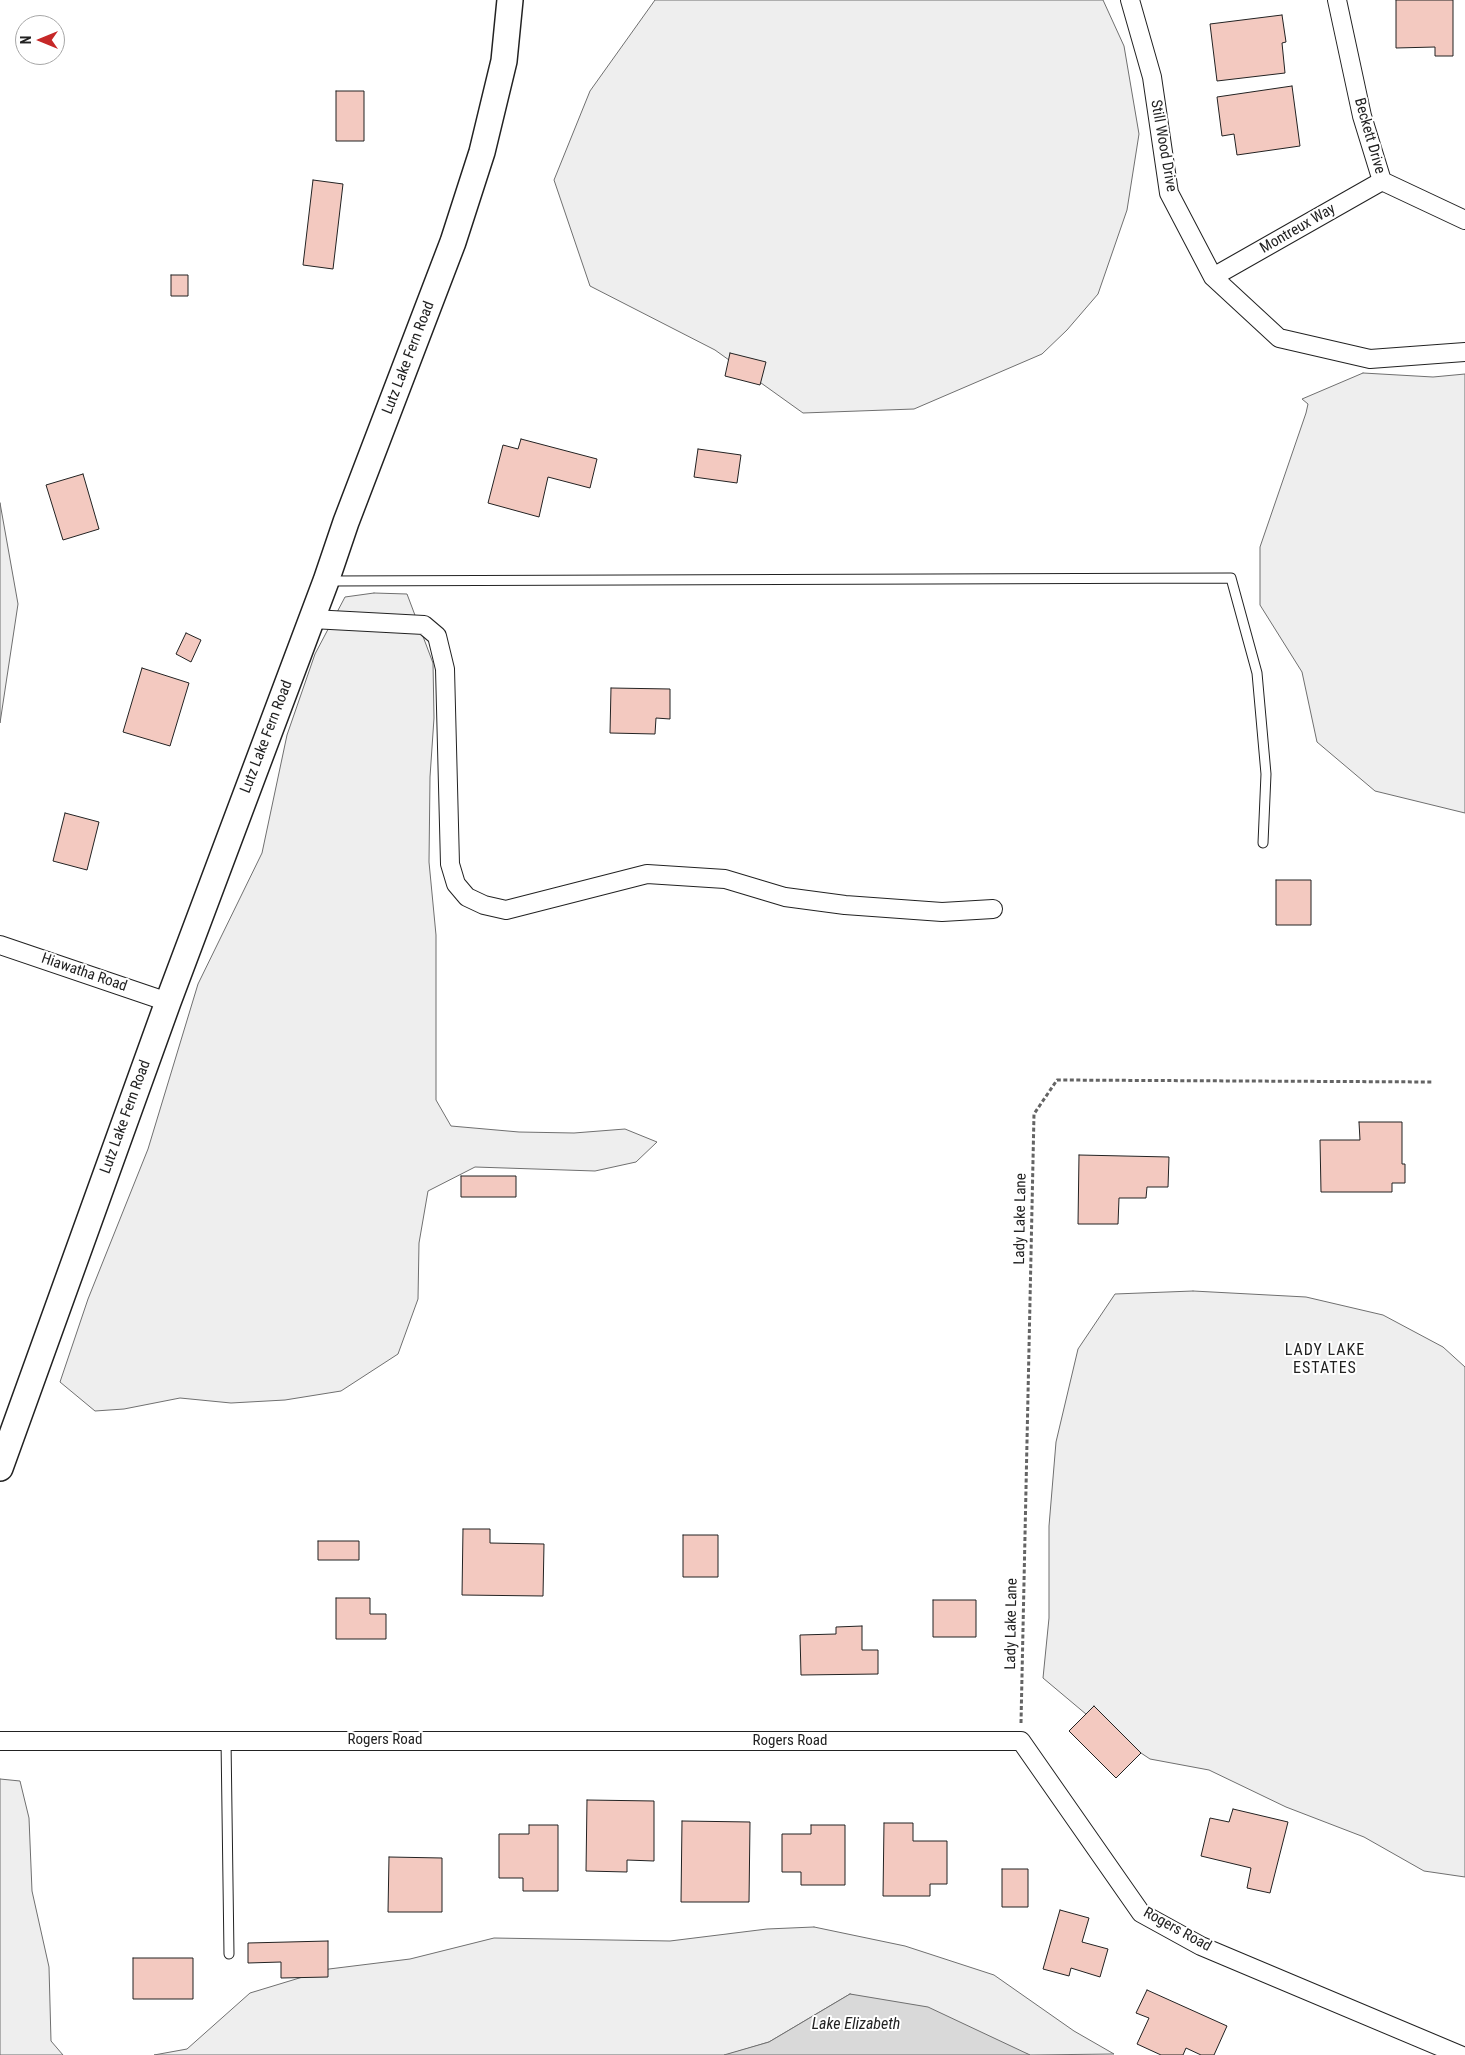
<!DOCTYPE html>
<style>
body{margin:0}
#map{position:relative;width:1465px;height:2055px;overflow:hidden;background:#fff;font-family:"Roboto Condensed",sans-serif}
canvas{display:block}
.north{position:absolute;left:15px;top:15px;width:50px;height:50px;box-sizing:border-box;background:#fff;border:1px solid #a7a7a7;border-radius:50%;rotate:270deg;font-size:14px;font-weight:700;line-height:20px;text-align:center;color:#222}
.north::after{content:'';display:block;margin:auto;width:18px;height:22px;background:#c62828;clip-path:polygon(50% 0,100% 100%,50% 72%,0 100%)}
</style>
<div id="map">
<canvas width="1465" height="2055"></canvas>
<div class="north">N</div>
</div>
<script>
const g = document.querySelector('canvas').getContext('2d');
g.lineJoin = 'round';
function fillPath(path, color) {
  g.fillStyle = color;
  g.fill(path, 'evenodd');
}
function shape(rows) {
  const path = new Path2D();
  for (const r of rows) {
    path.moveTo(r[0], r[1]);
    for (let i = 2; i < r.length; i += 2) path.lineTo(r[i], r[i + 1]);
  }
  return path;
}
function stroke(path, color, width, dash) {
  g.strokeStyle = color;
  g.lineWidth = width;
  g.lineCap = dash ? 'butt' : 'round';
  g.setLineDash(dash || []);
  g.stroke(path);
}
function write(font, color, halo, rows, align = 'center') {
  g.font = font + ' "Roboto Condensed",sans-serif';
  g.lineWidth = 4;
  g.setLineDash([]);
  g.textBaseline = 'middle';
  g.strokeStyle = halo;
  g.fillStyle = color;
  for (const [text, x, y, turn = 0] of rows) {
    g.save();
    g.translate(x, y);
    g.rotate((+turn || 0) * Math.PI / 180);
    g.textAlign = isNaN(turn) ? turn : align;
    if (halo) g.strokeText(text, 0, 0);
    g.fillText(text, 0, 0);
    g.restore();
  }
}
const green = shape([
 [655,0,1103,0,1124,46,1139,134,1127,210,1098,294,1067,330,1042,354,914,409,803,413,715,350,590,286,554,180,590,91,655,0],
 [1363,373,1433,377,1465,374,1465,813,1375,791,1317,742,1302,672,1260,605,1260,547,1306,413,1308,404,1302,399,1363,373],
 [0,503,18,604,0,723,0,503],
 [374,593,407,594,433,663,434,718,430,777,429,862,436,935,436,1100,451,1126,519,1132,574,1133,625,1129,657,1142,636,1162,595,1171,475,1167,428,1191,419,1243,418,1299,398,1354,341,1391,285,1400,231,1403,180,1398,124,1409,95,1411,60,1382,88,1299,148,1149,198,984,262,853,287,735,315,654,345,597,374,593],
 [1193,1291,1306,1297,1383,1315,1443,1347,1465,1367,1465,1877,1424,1871,1364,1837,1286,1807,1209,1770,1150,1759,1099,1725,1043,1678,1049,1618,1049,1526,1056,1442,1078,1349,1115,1294,1193,1291],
 [0,1779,20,1781,29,1818,32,1891,49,1967,51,2041,63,2055,0,2055,0,1779],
 [814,1927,905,1946,994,1975,1074,2031,1114,2054,1030,2055,850,1994,769,2042,726,2055,154,2055,187,2049,250,1993,329,1969,410,1959,494,1938,670,1941,767,1929,814,1927]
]);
fillPath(green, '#eee');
stroke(green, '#6f6f6f', 1);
const water = shape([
 [850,1994,928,2007,1030,2055,724,2055,769,2042,850,1994]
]);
fillPath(water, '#d9d9d9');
stroke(water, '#6f6f6f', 1);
const building = shape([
 [1396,0,1453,0,1453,56,1435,56,1435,47,1396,48,1396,0],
 [1282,15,1286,42,1282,43,1285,73,1217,81,1210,24,1282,15],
 [1292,86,1300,146,1237,155,1234,134,1222,136,1217,97,1292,86],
 [336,91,364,91,364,141,336,141,336,91],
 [313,180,343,184,333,269,303,265,313,180],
 [171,275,188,275,188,296,171,296,171,275],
 [730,353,766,362,760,385,725,376,730,353],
 [521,439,597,459,590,488,548,477,539,517,488,503,503,445,518,449,521,439],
 [698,449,741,455,737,483,694,477,698,449],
 [83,474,99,529,63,540,46,485,83,474],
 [186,633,201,640,191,662,176,654,186,633],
 [142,668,189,683,170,746,123,732,142,668],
 [611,688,670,689,670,719,656,718,655,734,610,733,611,688],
 [65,813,99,822,87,870,53,861,65,813],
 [1276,880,1311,880,1311,925,1276,925,1276,880],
 [1359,1122,1402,1122,1402,1164,1405,1164,1405,1183,1392,1183,1392,1192,1321,1192,1320,1140,1360,1140,1359,1122],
 [1079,1155,1169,1157,1168,1187,1147,1187,1146,1198,1119,1198,1118,1224,1078,1224,1079,1155],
 [461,1176,516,1176,516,1197,461,1197,461,1176],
 [463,1529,490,1529,490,1543,544,1544,543,1596,462,1595,463,1529],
 [683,1535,718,1535,718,1577,683,1577,683,1535],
 [318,1541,359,1541,359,1560,318,1560,318,1541],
 [336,1598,370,1598,370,1614,386,1614,386,1639,336,1639,336,1598],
 [933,1600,976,1600,976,1637,933,1637,933,1600],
 [862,1626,862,1650,878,1650,878,1674,801,1675,800,1635,836,1634,836,1627,862,1626],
 [1094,1706,1141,1753,1116,1778,1069,1731,1094,1706],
 [587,1800,654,1801,654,1861,627,1860,627,1872,586,1871,587,1800],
 [1233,1809,1288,1822,1270,1893,1247,1888,1251,1868,1201,1856,1210,1818,1229,1822,1233,1809],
 [682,1821,750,1822,749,1902,681,1902,682,1821],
 [884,1823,913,1823,913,1841,947,1841,947,1884,930,1884,930,1896,883,1896,884,1823],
 [529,1825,558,1825,558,1891,523,1891,523,1878,499,1878,499,1834,529,1834,529,1825],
 [811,1825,845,1825,845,1885,801,1885,801,1872,782,1872,782,1834,811,1834,811,1825],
 [389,1857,442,1858,442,1912,388,1912,389,1857],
 [1002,1869,1028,1869,1028,1907,1002,1907,1002,1869],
 [1060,1910,1089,1918,1082,1942,1108,1949,1100,1977,1071,1968,1069,1976,1043,1969,1060,1910],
 [328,1941,328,1977,281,1978,281,1962,248,1963,248,1943,328,1941],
 [133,1958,193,1958,193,1999,133,1999,133,1958],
 [1147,1990,1227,2026,1214,2055,1201,2055,1186,2048,1183,2055,1161,2055,1137,2044,1149,2018,1136,2013,1147,1990]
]);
fillPath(building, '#f3c9c0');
stroke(building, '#222', 1);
const service = shape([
 [329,581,1231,578,1257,673,1266,774,1263,843],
 [226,1740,229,1954]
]);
const minor = shape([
 [1130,0,1152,77,1169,193,1213,277,1279,338,1370,359,1465,352],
 [1337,0,1362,116,1382,181,1465,220],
 [1213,277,1382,181],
 [312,619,424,625,437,636,445,669,450,864,456,884,467,897,484,905,506,910,647,874,725,879,785,897,845,905,942,912,993,909],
 [0,945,168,1002],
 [0,1741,1021,1741,1141,1913,1201,1946,1460,2055]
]);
const secondary = shape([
 [0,1468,168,1002,326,581,346,522,453,242,482,152,504,61,510,0]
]);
stroke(service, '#222', 11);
stroke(minor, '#222', 20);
stroke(secondary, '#222', 28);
stroke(shape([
 [1021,1723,1034,1114,1057,1080,1433,1082]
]), '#646464', 3, [4, 2.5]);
stroke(service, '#fff', 9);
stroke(minor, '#fff', 18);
stroke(secondary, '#fff', 25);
write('15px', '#222', '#fff', [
 ["Beckett Drive",1369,136,74],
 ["Still Wood Drive",1163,146,80],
 ["Montreux Way",1298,229,-30],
 ["Lutz Lake Fern Road",409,358,-69],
 ["Lutz Lake Fern Road",267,737,-69],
 ["Hiawatha Road",84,973,19],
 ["Lutz Lake Fern Road",126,1117,-70],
 ["Lady Lake Lane",1021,1219,-89],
 ["Lady Lake Lane",1012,1624,-89],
 ["Rogers Road",385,1740],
 ["Rogers Road",790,1741],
 ["Rogers Road",1177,1930,29]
]);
g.letterSpacing = '1px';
write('16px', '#222', '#fff', [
 ["LADY LAKE",1325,1351],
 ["ESTATES",1325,1369]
]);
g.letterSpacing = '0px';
write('italic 16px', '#222', '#fff', [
 ["Lake Elizabeth",856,2025]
]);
</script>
